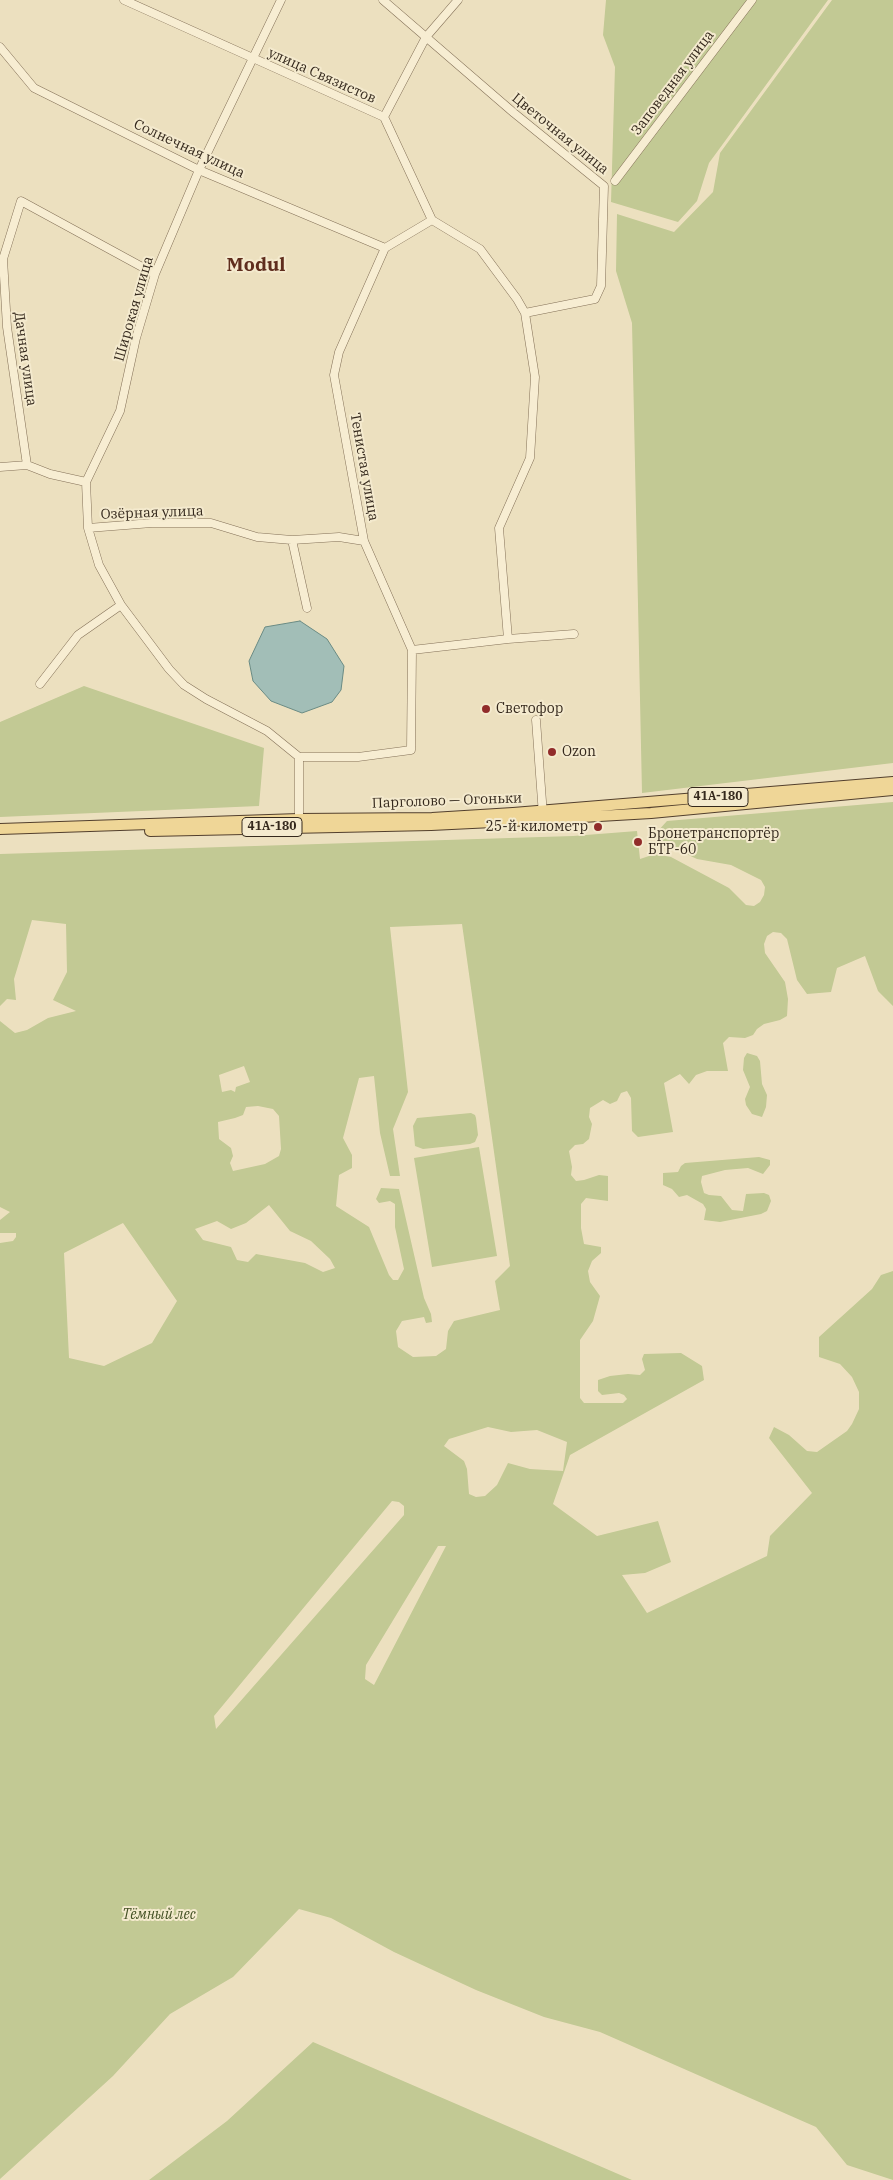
<!DOCTYPE html>
<meta charset="utf-8">
<style>
body{margin:0}
canvas{display:block;background:#ece0bf}
</style>
<canvas width="893" height="2180"></canvas>
<script>
const g = document.querySelector('canvas').getContext('2d');
g.lineJoin = 'round';
function fillPath(path, color) {
  g.fillStyle = color;
  g.fill(path, 'evenodd');
}
function shape(rows) {
  const path = new Path2D();
  for (const r of rows) {
    path.moveTo(r[0], r[1]);
    for (let i = 2; i < r.length; i += 2) path.lineTo(r[i], r[i + 1]);
  }
  return path;
}
function stroke(path, color, width, dash) {
  g.strokeStyle = color;
  g.lineWidth = width;
  g.lineCap = dash ? 'butt' : 'round';
  g.setLineDash(dash || []);
  g.stroke(path);
}
function write(font, color, halo, rows, align = 'center') {
  g.font = font + ' "IBM Plex Serif",serif';
  g.lineWidth = 4;
  g.setLineDash([]);
  g.textBaseline = 'middle';
  g.strokeStyle = halo;
  g.fillStyle = color;
  for (const [text, x, y, turn = 0] of rows) {
    g.save();
    g.translate(x, y);
    g.rotate((+turn || 0) * Math.PI / 180);
    g.textAlign = isNaN(turn) ? turn : align;
    if (halo) g.strokeText(text, 0, 0);
    g.fillText(text, 0, 0);
    g.restore();
  }
}
fillPath(shape([
 [606,0,828,0,709,163,697,201,678,222,611,202,615,67,603,35],
 [832,0,893,0,893,763,642,793,632,323,616,271,617,214,674,232,713,192,720,153],
 [84,686,264,748,259,806,0,817,0,722],
 [893,802,893,1006,878,991,865,956,837,968,831,992,807,994,797,980,787,939,781,933,773,932,767,936,764,944,765,953,785,982,788,999,787,1016,780,1020,764,1024,757,1029,753,1035,745,1038,729,1037,723,1043,728,1071,707,1071,696,1075,689,1084,680,1074,664,1083,673,1132,638,1137,632,1131,631,1098,627,1091,621,1093,617,1101,610,1104,603,1100,590,1108,589,1117,592,1124,589,1139,583,1144,575,1145,569,1151,572,1167,571,1175,576,1181,584,1180,599,1175,608,1176,608,1201,586,1198,581,1204,581,1228,584,1244,601,1247,601,1253,592,1261,588,1271,590,1282,600,1296,593,1321,580,1340,580,1398,584,1403,623,1403,627,1399,624,1395,619,1393,602,1395,598,1391,598,1380,610,1376,628,1374,640,1375,645,1370,642,1359,644,1354,681,1353,702,1366,704,1380,570,1455,553,1504,597,1536,658,1521,671,1562,645,1573,622,1575,647,1613,767,1556,770,1536,812,1493,769,1438,774,1427,789,1435,807,1451,817,1452,847,1431,852,1424,859,1409,859,1392,852,1377,840,1364,819,1357,819,1337,872,1289,881,1275,893,1271,893,2180,847,2165,816,2127,600,2032,544,2017,476,1990,394,1952,331,1918,299,1909,233,1977,170,2014,113,2076,0,2179,0,1243,13,1241,16,1237,16,1233,0,1233,0,1220,10,1212,0,1207,0,1021,15,1033,27,1030,48,1018,76,1011,53,1000,67,972,66,924,32,920,14,979,16,1000,7,999,0,1006,0,854,573,836,637,831,640,859,655,854,671,857,729,888,746,905,754,906,760,902,764,895,765,887,761,880,731,865,697,859,667,845,661,840,657,832,667,821],
 [462,924,510,1266,495,1281,500,1310,454,1321,448,1331,446,1349,436,1356,413,1357,398,1347,396,1331,402,1321,424,1317,426,1323,432,1322,431,1314,424,1298,399,1189,381,1188,376,1199,379,1203,390,1201,395,1204,395,1227,404,1269,398,1280,393,1280,389,1275,369,1227,336,1206,339,1175,352,1168,352,1155,343,1138,359,1078,374,1076,380,1133,390,1176,400,1176,393,1129,408,1092,390,927],
 [244,1066,250,1082,236,1087,235,1092,231,1090,222,1092,219,1075],
 [258,1106,273,1109,279,1116,281,1149,279,1156,265,1164,233,1171,230,1163,233,1156,231,1148,219,1139,218,1122,235,1118,243,1115,246,1107],
 [269,1205,290,1231,311,1241,330,1259,335,1268,323,1272,305,1263,256,1254,248,1262,237,1260,231,1247,203,1240,195,1229,217,1221,231,1229,246,1223],
 [123,1223,177,1301,152,1343,104,1366,69,1358,64,1253],
 [488,1427,511,1432,537,1430,567,1442,563,1471,530,1469,508,1463,497,1485,485,1496,476,1497,469,1494,467,1469,464,1461,444,1446,449,1439],
 [392,1501,399,1502,404,1506,404,1515,216,1729,214,1716],
 [438,1546,446,1546,374,1685,365,1679,366,1665],
 [747,1053,757,1056,760,1061,762,1084,767,1095,766,1107,762,1117,752,1114,746,1105,745,1099,750,1087,743,1070,744,1058],
 [471,1113,475,1115,476,1118,478,1135,475,1142,470,1144,423,1149,415,1146,413,1126,417,1118],
 [479,1147,497,1256,432,1267,414,1158],
 [759,1157,770,1160,770,1165,763,1174,748,1168,725,1170,702,1176,701,1182,704,1193,709,1195,721,1196,732,1210,743,1211,746,1194,764,1193,769,1195,771,1201,767,1211,761,1214,720,1222,704,1220,706,1209,703,1204,687,1195,679,1197,672,1189,663,1185,663,1173,678,1172,681,1166,685,1163],
 [313,2042,632,2180,149,2180,227,2121]
]), '#c2c994');
const water = shape([
 [300,621,327,639,344,666,341,690,332,702,302,713,271,701,253,681,249,661,265,627,300,621]
]);
fillPath(water, '#a2beb7');
stroke(water, '#6a8b84', 1);
const minor = shape([
 [124,0,384,117,432,220,480,249,517,299,525,313,535,377,530,458,499,528,508,639,574,634],
 [281,0,199,170,155,274,136,338,120,411,86,482,88,528,99,565,121,605,169,669,184,685,206,699,267,731,299,757,358,757,411,750,412,650],
 [383,0,514,113,604,186,601,286,595,299,525,313],
 [0,47,34,88,199,170,385,248],
 [384,117,426,37,458,0],
 [615,181,752,0],
 [432,220,385,248,339,352,334,375,364,541,412,650,508,639],
 [27,465,7,327,3,259,21,201,155,274],
 [0,467,27,465,50,474,86,482],
 [88,528,152,523,211,523,257,537,292,540,339,537,364,541],
 [292,540,307,608],
 [40,684,78,635,121,605],
 [536,720,543,815],
 [299,757,299,819]
]);
const major = shape([
 [0,829,299,819,432,818,513,813,893,782],
 [150,831,431,825,513,821,651,813,893,790]
]);
stroke(minor, '#847158', 9);
stroke(major, '#523f2d', 12);
stroke(minor, '#f7edd2', 8);
stroke(major, '#efd697', 10);
for (const [x, y, r, color] of [
 [486,709,5,"#912c2a"],
 [552,752,5,"#912c2a"],
 [598,827,5,"#912c2a"],
 [638,842,5,"#912c2a"]
]) {
  const dot = new Path2D();
  dot.arc(x, y, r, 0, 2 * Math.PI);
  g.fillStyle = color;
  g.fill(dot);
  stroke(dot, '#f4eace', 2);
}
for (const [x, y, w] of [
 [718,797,60],
 [272,827,60]
]) {
  const box = new Path2D();
  box.roundRect(x - w / 2, y - 9.5, w, 19, 4);
  g.fillStyle = '#f4eace';
  g.fill(box);
  stroke(box, '#34281c', 1);
}
write('bold 12px', '#34281c', null, [
 ["41А-180",718,797],
 ["41А-180",272,827]
]);
write('14px', '#34281c', '#f4eace', [
 ["улица Связистов",322,76,24],
 ["Заповедная улица",673,83,-53],
 ["Цветочная улица",560,134,39],
 ["Солнечная улица",189,149,25],
 ["Широкая улица",134,309,-74],
 ["Дачная улица",25,359,82],
 ["Тенистая улица",364,467,80],
 ["Озёрная улица",152,513,-2],
 ["Парголово — Огоньки",447,801,-2]
]);
write('14px', '#34281c', '#f4eace', [
 ["Светофор",496,709],
 ["Ozon",562,752],
 ["25-й километр",588,827,"right"],
 ["Бронетранспортёр",648,834],
 ["БТР-60",648,850]
], 'left');
write('italic 14px', '#435023', '#f4eace', [
 ["Тёмный лес",159,1915]
]);
write('bold 19px', '#5f2d1d', '#f4eace', [
 ["Modul",256,266]
]);
</script>
